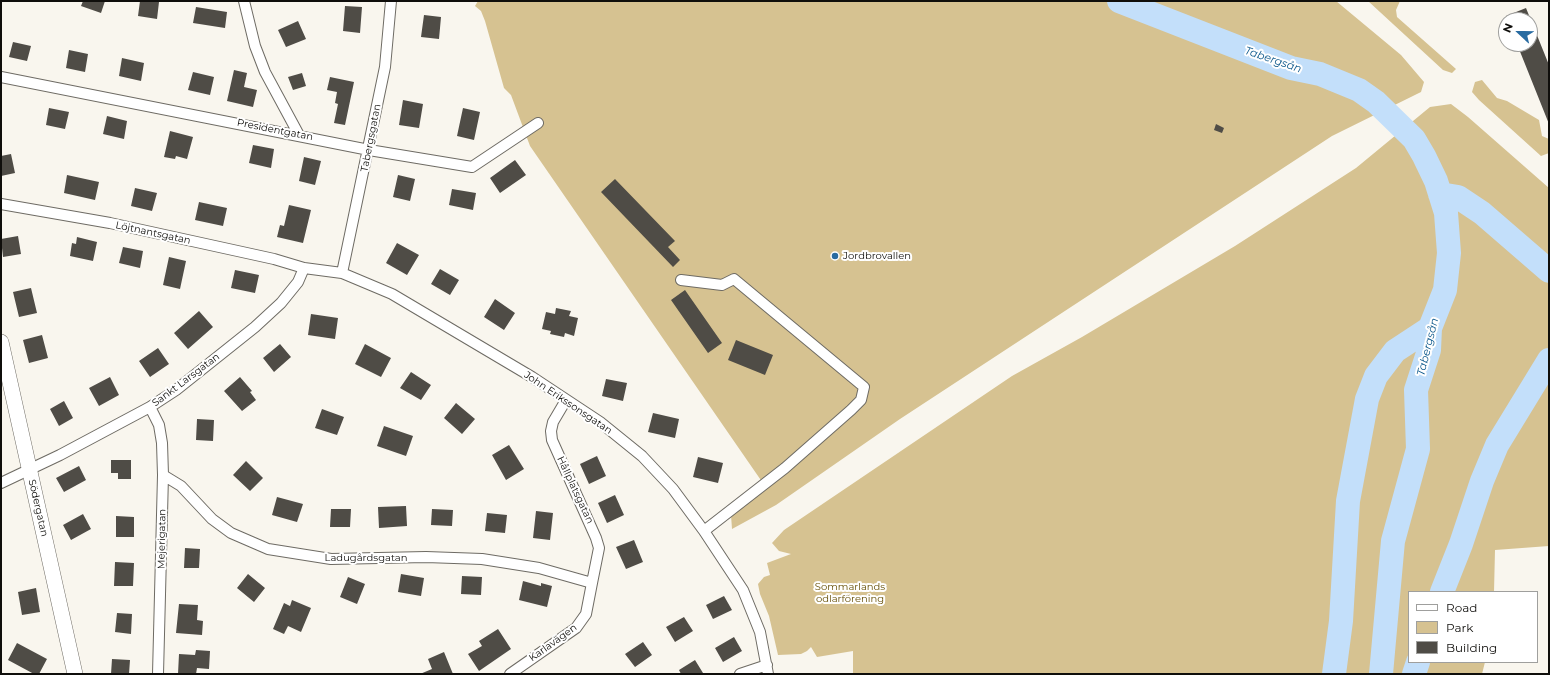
<!DOCTYPE html>
<meta charset="utf-8">
<style>
body{margin:0}
#map{position:relative;width:1550px;height:675px;overflow:hidden;background:#f9f6ee;font-family:Montserrat,sans-serif}
canvas{display:block}
.frame{position:absolute;inset:0;border:2px solid #0f0e0b;pointer-events:none}
.legend{position:absolute;left:1408px;top:591px;width:130px;height:72px;box-sizing:border-box;background:#fff;border:1px solid #9f9f9d;margin:0;padding:5px 7px;list-style:none;font-size:12px;color:#0f0e0b}
.legend li{display:flex;align-items:center;gap:8px;height:20px}
.legend b{width:20px;border:1px solid #9f9f9d}
.north{position:absolute;left:1498px;top:12px;width:40px;height:40px;box-sizing:border-box;background:#fff;border:1px solid #9f9f9d;border-radius:50%;rotate:292deg;font-size:11px;font-weight:700;line-height:16px;text-align:center;color:#0f0e0b}
.north::after{content:'';display:block;margin:auto;width:14px;height:18px;background:#286ba1;clip-path:polygon(50% 0,100% 100%,50% 72%,0 100%)}
</style>
<div id="map">
<canvas width="1550" height="675"></canvas>
<div class="frame"></div>
<ul class="legend">
<li><b style="height:5px;background:#fff"></b>Road</li>
<li><b style="height:11px;background:#d6c291"></b>Park</li>
<li><b style="height:11px;background:#4f4c46"></b>Building</li>
</ul>
<div class="north">N</div>
</div>
<script>
const g = document.querySelector('canvas').getContext('2d');
g.lineJoin = 'round';
function fillPath(path, color) {
  g.fillStyle = color;
  g.fill(path, 'evenodd');
}
function shape(rows) {
  const path = new Path2D();
  for (const r of rows) {
    path.moveTo(r[0], r[1]);
    for (let i = 2; i < r.length; i += 2) path.lineTo(r[i], r[i + 1]);
  }
  return path;
}
function stroke(path, color, width, dash) {
  g.strokeStyle = color;
  g.lineWidth = width;
  g.lineCap = dash ? 'butt' : 'round';
  g.setLineDash(dash || []);
  g.stroke(path);
}
function write(font, color, halo, rows, align = 'center') {
  g.font = font + ' Montserrat,sans-serif';
  g.lineWidth = 4;
  g.setLineDash([]);
  g.textBaseline = 'middle';
  g.strokeStyle = halo;
  g.fillStyle = color;
  for (const [text, x, y, turn = 0] of rows) {
    g.save();
    g.translate(x, y);
    g.rotate((+turn || 0) * Math.PI / 180);
    g.textAlign = isNaN(turn) ? turn : align;
    if (halo) g.strokeText(text, 0, 0);
    g.fillText(text, 0, 0);
    g.restore();
  }
}
fillPath(shape([
 [478,1,1336,1,1401,55,1424,82,1421,92,1332,136,900,419,776,505,732,529,731,515,767,489,530,146,511,95,504,88,485,21,481,11,475,6],
 [1368,1,1400,1,1396,10,1397,17,1456,69,1452,73,1443,70],
 [1482,80,1497,98,1507,101,1539,120,1542,136,1549,139,1549,153,1541,156,1479,100,1472,92,1475,82],
 [1451,104,1468,117,1549,188,1549,546,1495,550,1494,592,1409,592,1409,662,1485,662,1482,674,853,674,853,651,817,657,811,647,807,651,801,654,778,655,769,616,760,594,758,584,764,577,770,575,767,563,791,554,779,551,772,543,784,530,1012,376,1082,337,1235,246,1356,168,1430,107]
]), '#d6c291');
stroke(shape([
 [1119,1,1291,68,1320,74,1359,90,1376,102,1414,139,1424,156,1436,181,1446,213,1449,253,1445,290,1430,328,1429,350,1416,390,1418,449,1393,541,1381,674],
 [1440,194,1458,197,1482,213,1549,271],
 [1442,592,1461,544,1482,481,1497,445,1549,360],
 [1334,674,1341,621,1348,501,1367,399,1376,376,1395,351,1430,328],
 [1414,674,1418,662]
]), '#c3dffa', 24);
fillPath(shape([
 [83,1,105,1,101,13,81,6],
 [140,1,159,2,157,19,138,16],
 [345,6,362,7,360,33,343,31],
 [196,7,227,12,225,28,193,23],
 [1526,8,1549,65,1549,124,1517,44,1530,44,1530,20,1507,20,1506,16],
 [424,15,441,17,439,39,421,37],
 [298,21,306,39,286,47,278,30],
 [13,42,31,46,27,61,9,57],
 [69,50,88,54,85,72,66,68],
 [122,58,144,63,141,81,119,76],
 [234,70,247,73,244,87,257,90,253,107,227,101],
 [193,72,214,77,210,95,188,90],
 [302,73,306,86,293,90,288,77],
 [330,77,354,82,345,125,334,123,338,104,335,103,337,92,327,90],
 [403,100,423,104,419,128,399,125],
 [49,108,69,112,65,129,46,125],
 [463,108,480,112,474,140,457,136],
 [107,116,127,121,124,139,103,134],
 [1216,124,1224,128,1222,133,1214,130],
 [170,131,193,137,187,159,176,156,175,159,164,157],
 [253,145,274,149,271,168,249,163],
 [11,154,15,173,1,176,1,156],
 [304,157,321,161,315,185,299,181],
 [515,160,526,175,500,193,490,178],
 [67,175,99,182,95,200,64,193],
 [398,175,415,179,410,201,393,197],
 [615,179,675,241,668,247,680,260,673,267,601,192],
 [135,188,157,193,152,211,131,206],
 [452,189,476,193,473,210,449,205],
 [199,202,227,208,223,226,195,220],
 [289,205,311,210,303,243,277,237,280,225,284,226],
 [18,236,21,254,3,257,1,239],
 [77,237,97,242,93,261,70,256,72,243,76,244],
 [397,243,419,255,407,275,386,263],
 [123,247,143,251,140,268,119,263],
 [169,257,186,261,180,289,163,285],
 [440,269,459,280,450,295,431,284],
 [235,270,259,275,255,293,231,288],
 [31,288,37,313,19,317,13,292],
 [685,290,722,343,708,353,671,300],
 [495,299,515,313,504,330,484,317],
 [556,308,571,311,569,316,578,318,574,336,565,333,564,337,550,334,551,331,542,329,546,312,555,314],
 [199,311,213,327,188,349,174,333],
 [311,314,338,318,335,339,308,335],
 [42,335,48,358,29,363,23,340],
 [736,340,773,355,765,375,728,360],
 [280,344,291,357,274,372,263,358],
 [365,344,391,358,381,377,355,364],
 [158,348,169,364,150,377,139,361],
 [411,372,431,385,421,400,400,388],
 [110,377,119,395,99,406,89,388],
 [240,377,252,391,250,392,256,400,242,411,224,391],
 [606,379,627,383,623,401,602,396],
 [64,401,73,418,59,426,50,409],
 [456,403,475,419,462,434,444,418],
 [322,409,344,417,337,435,315,428],
 [653,413,679,419,675,438,648,432],
 [197,419,214,420,213,441,196,440],
 [384,426,413,436,406,456,377,446],
 [509,445,524,469,506,480,492,455],
 [597,456,606,476,589,484,580,464],
 [698,457,723,463,718,483,693,477],
 [111,460,131,460,131,479,118,479,118,473,111,473],
 [246,461,263,478,250,491,233,475],
 [79,466,86,480,64,492,56,478],
 [615,495,624,515,607,523,598,503],
 [277,497,303,504,297,522,272,515],
 [406,506,407,526,379,528,378,507],
 [331,509,351,509,350,527,330,527],
 [432,509,453,510,452,526,431,525],
 [536,511,553,513,550,540,533,538],
 [487,513,507,515,505,533,485,531],
 [83,514,91,529,71,540,63,525],
 [116,516,134,517,134,537,116,537],
 [634,540,643,562,626,569,616,547],
 [185,548,200,549,199,568,184,568],
 [115,562,134,563,133,586,114,586],
 [248,574,265,588,254,602,237,588],
 [401,574,424,578,421,596,398,592],
 [462,576,482,577,481,595,461,594],
 [348,577,365,584,357,604,340,597],
 [523,581,541,586,541,583,552,586,547,607,519,600],
 [36,588,40,612,22,615,18,592],
 [724,596,732,610,713,619,706,605],
 [292,600,311,608,301,632,288,626,284,634,273,629,284,603,290,606],
 [179,604,198,605,197,620,203,621,202,635,176,633],
 [117,613,132,614,131,634,115,632],
 [684,617,693,631,675,642,666,627],
 [498,629,511,649,479,671,468,654,482,646,479,641],
 [734,637,742,651,723,662,715,648],
 [643,642,652,655,635,667,625,654],
 [17,643,47,659,39,674,34,674,8,660],
 [196,650,210,651,209,669,197,668,196,674,178,674,179,654,195,655],
 [444,652,453,674,420,674,432,669,428,659],
 [112,659,130,660,129,674,111,674],
 [695,660,703,673,681,674,679,670]
]), '#4f4c46');
const street = shape([
 [244,1,255,46,265,72,299,135],
 [1,77,369,150,472,167,538,123],
 [1,204,110,223,274,259,304,268,342,273,392,294,532,377,600,422,642,456,673,489,704,531,743,590,760,632,768,674],
 [342,273,385,67,391,1],
 [681,280,722,285,734,279,864,387,861,400,851,410,785,468,704,531],
 [150,407,159,425,162,443,163,475,158,674],
 [163,475,181,486,212,519,231,533,268,549,331,559,426,557,482,559,539,568,592,583],
 [1,483,60,455,150,407,176,390,255,327,281,303,298,282,304,268],
 [510,674,576,628,586,614,592,583,599,548,596,538,552,440,551,431,553,422,566,400],
 [740,674,767,665]
]);
const secondary = shape([
 [1,342,75,674]
]);
stroke(street, '#6e6b64', 12);
stroke(secondary, '#6e6b64', 16);
stroke(street, '#fff', 10);
stroke(secondary, '#fff', 15);
for (const [x, y, r, color] of [
 [835,256,4,"#286ba1"]
]) {
  const dot = new Path2D();
  dot.arc(x, y, r, 0, 2 * Math.PI);
  g.fillStyle = color;
  g.fill(dot);
  stroke(dot, '#fff', 1.5);
}
write('10px', '#0f0e0b', '#fff', [
 ["Presidentgatan",275,130,11],
 ["Tabergsgatan",371,138,-79],
 ["Löjtnantsgatan",153,233,12],
 ["Sankt Larsgatan",186,380,-37],
 ["John Erikssonsgatan",568,403,34],
 ["Hållplatsgatan",575,490,65],
 ["Södergatan",38,508,77],
 ["Mejerigatan",162,539,-89],
 ["Ladugårdsgatan",366,558],
 ["Karlavägen",553,643,-36]
]);
write('10px', '#0f0e0b', '#fff', [
 ["Jordbrovallen",843,256]
], 'left');
write('10px', '#664f06', '#fff', [
 ["Sommarlands",850,587],
 ["odlarförening",850,599]
]);
write('italic 11px', '#085589', '#fff', [
 ["Tabergsån",1273,60,19],
 ["Tabergsån",1428,347,-76]
]);
</script>
